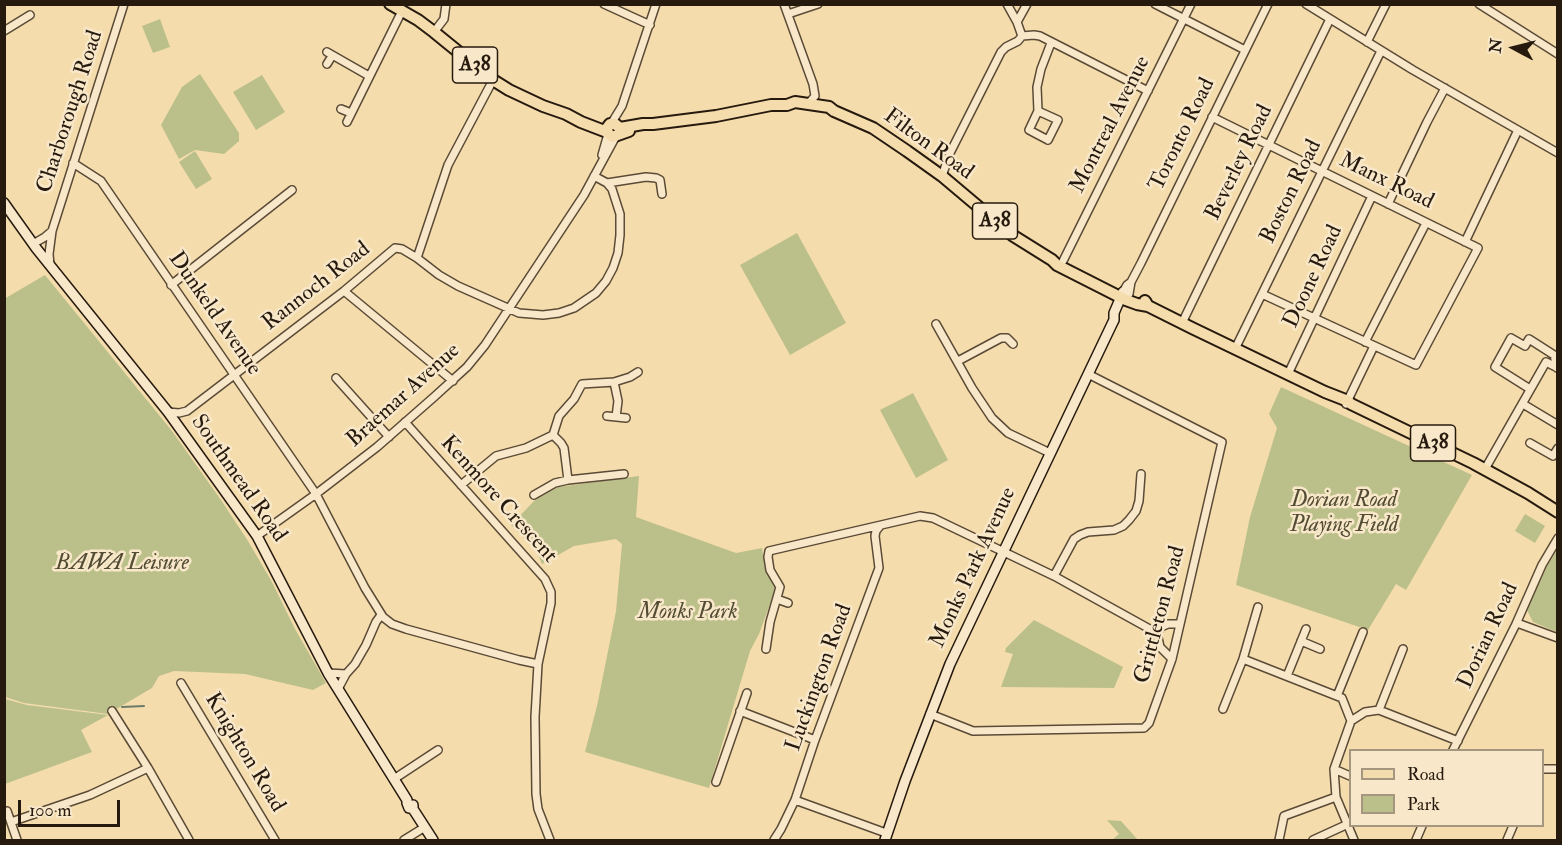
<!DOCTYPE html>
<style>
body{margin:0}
#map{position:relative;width:1562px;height:845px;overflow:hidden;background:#f5dcac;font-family:"IM FELL Double Pica",serif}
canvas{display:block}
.frame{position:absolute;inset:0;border:6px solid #261a0f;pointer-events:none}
.legend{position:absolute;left:1349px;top:749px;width:195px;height:78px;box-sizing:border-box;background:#f8e8c9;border:2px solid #a4967f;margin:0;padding:8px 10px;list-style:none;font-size:18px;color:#261a0f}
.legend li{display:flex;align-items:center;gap:12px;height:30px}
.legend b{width:30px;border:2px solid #a4967f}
.north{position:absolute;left:1484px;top:18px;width:60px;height:60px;-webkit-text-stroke:4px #f8e8c9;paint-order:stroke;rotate:277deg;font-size:16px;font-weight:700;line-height:24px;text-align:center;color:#261a0f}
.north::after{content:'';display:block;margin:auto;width:21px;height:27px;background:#261a0f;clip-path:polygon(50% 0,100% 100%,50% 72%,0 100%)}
.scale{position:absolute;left:18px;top:800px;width:102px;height:27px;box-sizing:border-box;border:3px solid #261a0f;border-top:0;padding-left:8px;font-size:18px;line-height:21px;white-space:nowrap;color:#261a0f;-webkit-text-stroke:4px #f8e8c9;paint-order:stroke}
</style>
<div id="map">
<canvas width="1562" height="845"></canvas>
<div class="frame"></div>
<ul class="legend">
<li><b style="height:8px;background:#f5dcac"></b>Road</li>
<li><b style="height:16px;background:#bbc08a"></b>Park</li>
</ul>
<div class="north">N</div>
<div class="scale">100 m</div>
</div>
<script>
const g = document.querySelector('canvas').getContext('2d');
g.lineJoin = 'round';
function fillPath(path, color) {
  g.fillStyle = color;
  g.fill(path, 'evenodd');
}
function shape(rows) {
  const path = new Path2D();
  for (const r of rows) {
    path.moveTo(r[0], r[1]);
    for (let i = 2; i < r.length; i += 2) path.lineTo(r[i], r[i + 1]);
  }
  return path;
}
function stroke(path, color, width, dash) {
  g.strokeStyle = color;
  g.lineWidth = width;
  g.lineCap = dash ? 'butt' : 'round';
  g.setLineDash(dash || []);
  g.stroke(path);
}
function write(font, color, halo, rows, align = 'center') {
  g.font = font + ' "IM FELL Double Pica",serif';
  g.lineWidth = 5;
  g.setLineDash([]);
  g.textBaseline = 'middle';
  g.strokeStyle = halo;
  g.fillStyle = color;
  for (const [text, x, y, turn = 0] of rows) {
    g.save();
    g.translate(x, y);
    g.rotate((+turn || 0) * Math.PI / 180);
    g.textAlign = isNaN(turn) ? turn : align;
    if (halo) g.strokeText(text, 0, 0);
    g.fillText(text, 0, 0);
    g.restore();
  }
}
fillPath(shape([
 [160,19,170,47,153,53,142,26],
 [200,74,239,133,239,141,224,154,195,150,179,159,161,125,182,87],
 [262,75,285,112,256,130,233,92],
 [195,151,212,179,196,189,179,162],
 [797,233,846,323,790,355,740,265],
 [45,275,172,431,221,500,248,541,272,582,295,629,326,683,313,690,245,674,174,671,159,676,152,688,108,714,24,703,5,697,4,299],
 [1281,387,1472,475,1406,590,1396,584,1368,630,1236,585,1250,517,1277,428,1269,414],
 [913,393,948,460,916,478,880,410],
 [639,476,636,517,736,553,762,548,765,565,768,575,776,588,759,634,750,651,709,788,585,752,597,706,616,611,622,544,616,539,574,546,542,564,534,545,530,544,511,525,535,500,558,487],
 [1525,514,1545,526,1535,543,1515,531],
 [1557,550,1557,632,1533,622,1527,610,1547,566],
 [1034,620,1123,667,1114,688,1001,687,1013,654,1005,652,1006,648],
 [5,699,27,705,108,715,81,730,92,752,5,784],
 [1107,820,1121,821,1138,840,1112,840,1119,834]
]), '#bbc08a');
stroke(shape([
 [122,707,144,706]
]), '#6d7b6a', 2);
const street = shape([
 [604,4,650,25],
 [784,4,813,84,815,96,808,104],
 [1007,4,1017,22,1022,36],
 [1155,4,1245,50],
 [1306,4,1413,70,1558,153],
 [1479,4,1558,54],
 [788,14,818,4],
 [1017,22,1027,4],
 [4,31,30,15],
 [434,32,444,19,446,4],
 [1022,36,1034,35,1040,36,1148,91],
 [1367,42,1386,4],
 [327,52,369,76],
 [327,64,332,56],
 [341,109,351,113],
 [1038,111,1058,120,1048,140,1029,130,1038,111,1037,87,1041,69,1051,43],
 [1212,117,1478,248,1416,365,1262,294],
 [347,122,402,11],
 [611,124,622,106,656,4],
 [602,155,608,134],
 [73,163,101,181,316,494,365,588,383,617,392,624,406,629,519,660,538,664],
 [942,176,950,153,1001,52,1006,47,1018,41,1022,36],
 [607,183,646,177,656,178,660,180,662,194],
 [1388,204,1427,122,1445,88],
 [1465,242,1518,130],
 [33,244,45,237,52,231],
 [417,258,448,165,493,80],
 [1063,261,1191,4],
 [50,265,49,254,52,231,124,4],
 [171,285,292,190],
 [344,291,453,381],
 [1123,292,1127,285,1131,282,1141,263,1268,4],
 [1129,294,1131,282],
 [1182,323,1330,19],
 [936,324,972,388,992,418,1008,433,1050,453],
 [1365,342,1426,223],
 [1235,349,1381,51],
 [958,361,1001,338,1007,338,1013,344],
 [1288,374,1372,196],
 [336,378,389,437],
 [614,382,618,401,616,417],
 [1530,389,1495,367,1511,338,1525,346,1529,339,1554,355,1557,368],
 [1346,404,1374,346],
 [1523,404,1558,425],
 [168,412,179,413,187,411,344,291,395,248,402,249,417,258,439,275,458,286,519,313,543,315,559,313,574,308,596,293,606,281,613,268,618,253,620,235,620,214,612,189,607,183,594,176],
 [607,416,626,418],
 [405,422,545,579,551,592,551,603,538,664,535,717,536,794,538,809,550,840],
 [553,435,561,443,564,448,568,480],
 [1530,443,1553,456,1558,448],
 [1485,469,1546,362,1558,368],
 [461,485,496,456,526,448,553,435,559,416,574,399,582,384,614,382,630,377,638,372],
 [534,495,555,483,568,480,624,474],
 [257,536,316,494,377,447,434,397,467,367,485,345,584,195,616,136],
 [1054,576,1074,539,1080,535,1088,532,1114,530,1123,526,1129,520,1136,511,1139,501,1141,474],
 [777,599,788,603],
 [1517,623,1558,638],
 [1301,641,1320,649],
 [766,649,770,622,780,587,770,570,768,557,769,551,920,516,933,518,1054,576,1157,633],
 [1172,659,1160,647,1157,633,1161,627,1168,624,1179,624],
 [1243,659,1342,698,1351,721,1334,769,1336,797,1354,840],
 [328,673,346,674],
 [1287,676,1306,629],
 [181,683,275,840],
 [338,689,346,674,355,664,366,645,376,622,381,615],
 [1337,696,1363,632],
 [1223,709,1243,659,1258,607],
 [1379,710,1403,649],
 [112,711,148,768,189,840],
 [740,711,815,740],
 [930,714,973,731,1144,728,1149,723,1172,659,1222,442,1088,374],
 [1351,721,1365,712,1379,710,1458,741],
 [1453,750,1516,624,1542,565,1558,538],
 [1334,769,1350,776],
 [1542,769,1558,769],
 [394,779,438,750],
 [716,782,747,693],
 [795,800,886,833],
 [7,811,17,840],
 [11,822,90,795,148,768],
 [404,840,425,827],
 [774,840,781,829,795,800,815,740,879,568,875,536,876,531,880,526],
 [1279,840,1284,816,1336,797],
 [1313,840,1348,824],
 [1416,840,1422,826],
 [1507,840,1513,826]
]);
const secondary = shape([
 [4,203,36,248,168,412,257,536,328,673,407,800,407,803,409,808,413,809],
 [413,805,413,809,433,840],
 [885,840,905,781,950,664,1112,324,1114,320,1114,313,1123,292]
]);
const primary = shape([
 [390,4,418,20,434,32,493,80,509,90,543,106,566,114,581,122,607,132],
 [620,128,643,124,653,124,716,116,771,105,787,105,795,102,829,107,834,111,873,128,907,151,942,176,1012,235,1052,260,1057,265,1126,300,1137,304,1148,306],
 [620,132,620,128,615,124,610,124,607,128,608,133,612,137,629,131],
 [1145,301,1148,306,1192,328,1325,392,1348,401,1351,404,1473,463,1528,493,1558,512]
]);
stroke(street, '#5a4a36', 10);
stroke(secondary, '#261a0f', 12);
stroke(primary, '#261a0f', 14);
stroke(street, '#f8e8c9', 7);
stroke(secondary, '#f8e8c9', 9);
stroke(primary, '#f5dcac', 10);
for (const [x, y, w] of [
 [475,65,45],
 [995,221,45],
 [1433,443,45]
]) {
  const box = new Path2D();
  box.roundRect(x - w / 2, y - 18, w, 36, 4.5);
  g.fillStyle = '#f8e8c9';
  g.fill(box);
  stroke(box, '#261a0f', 1.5);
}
write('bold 21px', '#261a0f', null, [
 ["A38",475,65],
 ["A38",995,221],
 ["A38",1433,443]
]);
write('22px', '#261a0f', '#f8e8c9', [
 ["Charborough Road",71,112,-72],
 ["Montreal Avenue",1111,125,-63],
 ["Toronto Road",1183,135,-64],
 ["Filton Road",928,145,36],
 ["Beverley Road",1240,163,-64],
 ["Manx Road",1386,182,26],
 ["Boston Road",1292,192,-64],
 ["Doone Road",1314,277,-65],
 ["Rannoch Road",317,287,-38],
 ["Dunkeld Avenue",214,314,55],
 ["Braemar Avenue",404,396,-42],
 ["Southmead Road",238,479,55],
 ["Kenmore Crescent",498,500,48],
 ["Monks Park Avenue",974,568,-65],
 ["Grittleton Road",1161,615,-75],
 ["Dorian Road",1489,636,-65],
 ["Luckington Road",820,678,-70],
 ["Knighton Road",244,753,59]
]);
write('italic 22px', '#534c34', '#f8e8c9', [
 ["Dorian Road",1344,501],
 ["Playing Field",1344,526],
 ["BAWA Leisure",122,564],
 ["Monks Park",688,613]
]);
</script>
